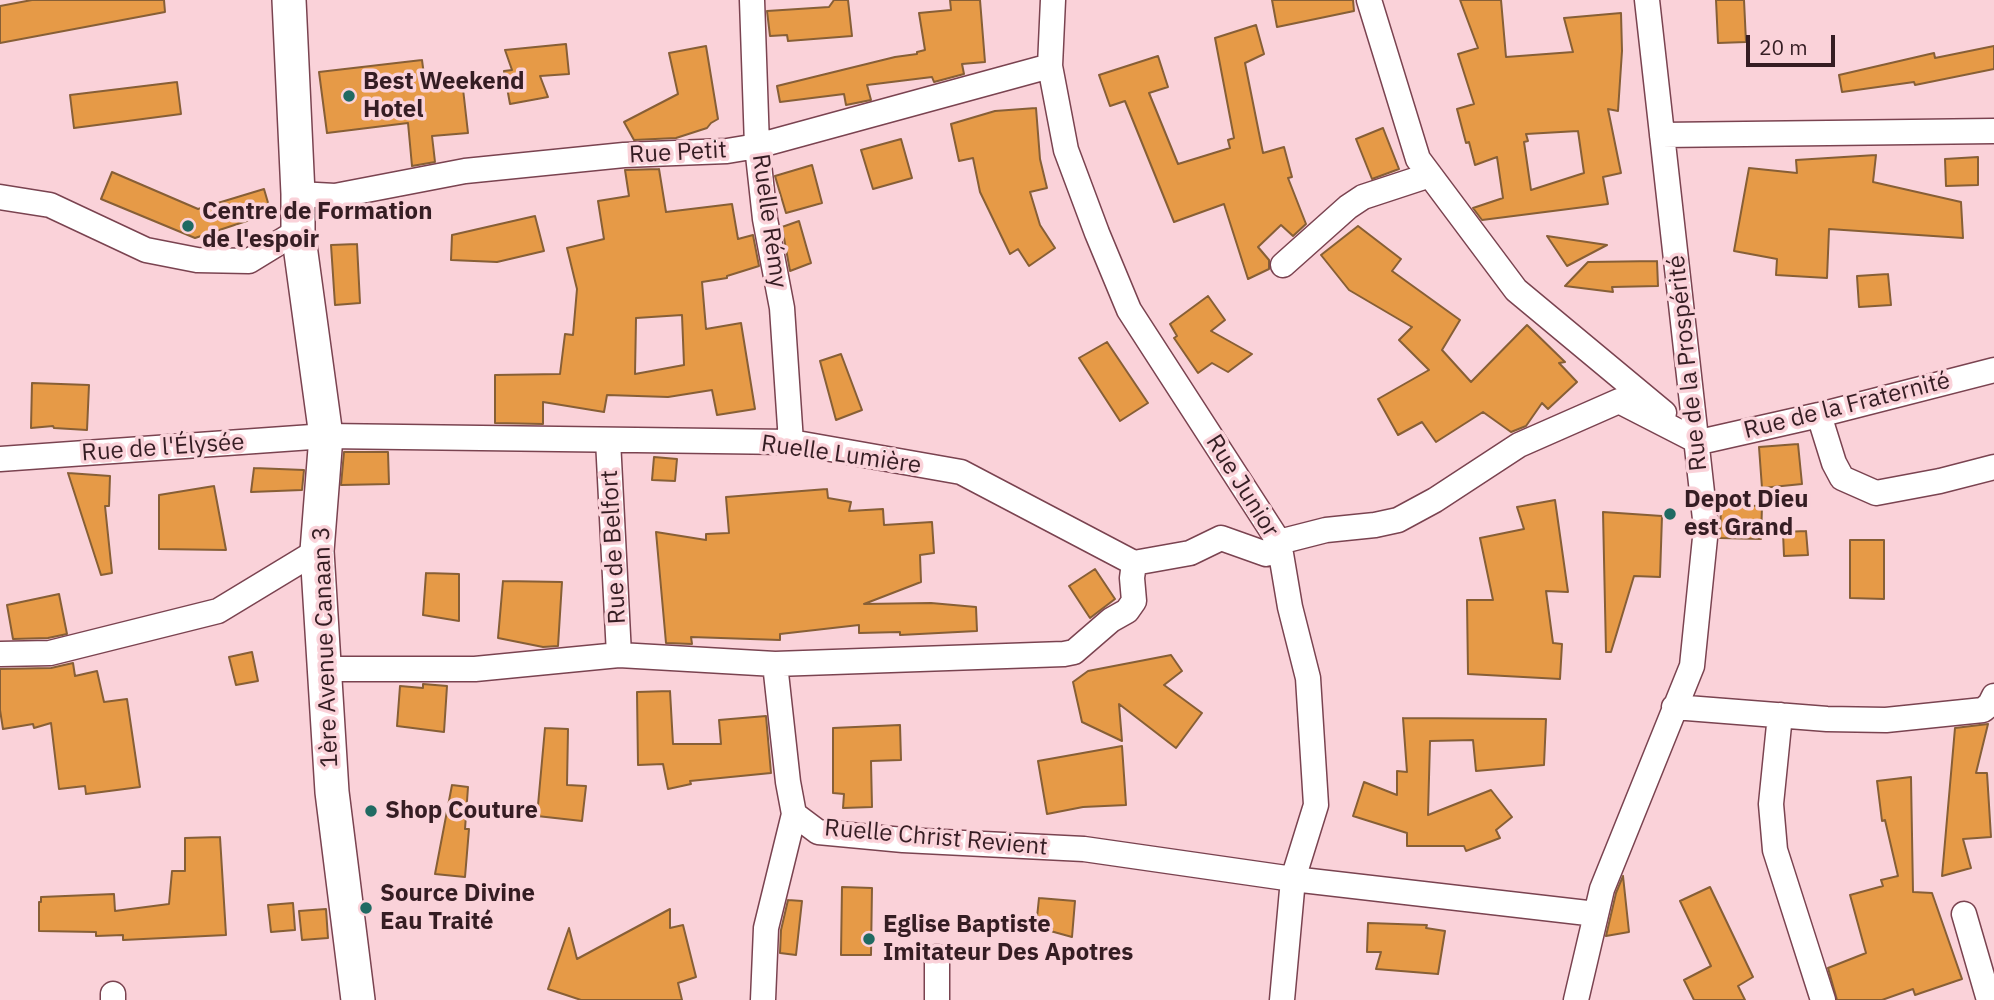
<!DOCTYPE html>
<meta charset="utf-8">
<style>
body{margin:0}
#map{position:relative;width:1994px;height:1000px;overflow:hidden;background:#fad2d9;font-family:"IBM Plex Sans",sans-serif}
canvas{display:block}
.scale{position:absolute;left:1746px;top:35px;width:89px;height:32px;box-sizing:border-box;border:4px solid #351d23;border-top:0;padding-left:9px;font-size:21px;line-height:24px;white-space:nowrap;color:#351d23;-webkit-text-stroke:5px #fad2d9;paint-order:stroke}
</style>
<div id="map">
<canvas width="1994" height="1000"></canvas>
<div class="scale">20 m</div>
</div>
<script>
const g = document.querySelector('canvas').getContext('2d');
g.lineJoin = 'round';
function fillPath(path, color) {
  g.fillStyle = color;
  g.fill(path, 'evenodd');
}
function shape(rows) {
  const path = new Path2D();
  for (const r of rows) {
    path.moveTo(r[0], r[1]);
    for (let i = 2; i < r.length; i += 2) path.lineTo(r[i], r[i + 1]);
  }
  return path;
}
function stroke(path, color, width, dash) {
  g.strokeStyle = color;
  g.lineWidth = width;
  g.lineCap = dash ? 'butt' : 'round';
  g.setLineDash(dash || []);
  g.stroke(path);
}
function write(font, color, halo, rows, align = 'center') {
  g.font = font + ' "IBM Plex Sans",sans-serif';
  g.lineWidth = 7;
  g.setLineDash([]);
  g.textBaseline = 'middle';
  g.strokeStyle = halo;
  g.fillStyle = color;
  for (const [text, x, y, turn = 0] of rows) {
    g.save();
    g.translate(x, y);
    g.rotate((+turn || 0) * Math.PI / 180);
    g.textAlign = isNaN(turn) ? turn : align;
    if (halo) g.strokeText(text, 0, 0);
    g.fillText(text, 0, 0);
    g.restore();
  }
}
const building = shape([
 [32,0,164,0,165,12,0,43,0,6,32,0],
 [834,0,848,0,852,36,788,41,787,35,770,36,767,11,829,7,834,0],
 [950,0,980,0,985,62,962,64,964,74,934,82,932,77,867,85,871,100,846,105,844,94,780,102,777,86,895,57,917,54,917,52,925,50,919,13,951,10,950,0],
 [1272,0,1353,0,1354,11,1277,27,1272,0],
 [1460,0,1501,0,1506,57,1573,52,1564,18,1621,13,1622,51,1618,111,1608,109,1621,173,1603,177,1608,204,1482,220,1473,208,1503,198,1497,157,1475,165,1469,142,1466,143,1457,109,1474,104,1458,54,1478,48,1460,0],
 [1578,131,1584,173,1531,190,1524,142,1528,141,1526,134,1578,131],
 [1716,0,1744,0,1746,42,1718,43,1716,0],
 [1256,25,1264,54,1245,63,1263,153,1284,147,1292,177,1288,178,1306,224,1293,236,1281,225,1258,247,1269,260,1269,269,1248,279,1224,204,1174,222,1125,101,1110,106,1099,75,1158,56,1168,87,1149,93,1178,164,1230,148,1228,140,1234,138,1215,38,1256,25],
 [566,44,569,74,540,76,548,97,510,104,504,71,512,70,505,50,566,44],
 [706,46,718,119,711,123,707,128,676,138,634,140,624,122,678,94,669,53,706,46],
 [1994,46,1994,69,1915,85,1914,82,1842,92,1839,75,1934,53,1935,58,1994,46],
 [422,60,425,83,462,80,468,133,432,136,435,162,412,166,408,123,327,133,319,72,422,60],
 [177,82,181,114,74,128,70,95,177,82],
 [1036,108,1040,159,1047,188,1030,192,1040,225,1055,248,1029,266,1018,249,1010,254,980,192,973,158,959,161,951,124,995,111,1036,108],
 [1383,128,1399,169,1372,179,1356,139,1383,128],
 [901,139,912,178,873,189,861,150,901,139],
 [1876,155,1873,182,1961,202,1963,238,1829,229,1827,278,1776,275,1777,259,1734,251,1749,168,1797,173,1796,160,1876,155],
 [1978,157,1978,185,1946,186,1945,159,1978,157],
 [812,165,822,203,786,213,775,176,812,165],
 [659,169,666,212,732,204,738,239,753,235,759,266,727,276,727,278,702,282,706,329,741,323,755,409,717,415,712,390,668,397,607,395,604,412,543,402,543,424,495,423,495,375,560,374,565,334,573,335,577,289,567,248,604,239,598,201,629,196,625,170,659,169],
 [682,315,684,365,635,374,636,318,682,315],
 [112,172,198,209,264,189,271,213,195,238,101,199,112,172],
 [535,216,544,251,497,262,451,260,452,235,535,216],
 [799,221,811,263,790,271,782,227,799,221],
 [1358,226,1401,259,1392,271,1460,320,1442,350,1471,382,1527,325,1565,362,1559,363,1577,382,1548,409,1542,403,1526,426,1511,432,1483,412,1436,442,1422,422,1398,435,1378,399,1429,370,1399,340,1412,327,1349,290,1321,255,1358,226],
 [1547,236,1607,245,1567,266,1547,236],
 [357,244,360,303,335,305,331,245,357,244],
 [1657,261,1658,286,1612,287,1613,292,1565,286,1588,262,1657,261],
 [1888,274,1891,305,1859,307,1857,276,1888,274],
 [1208,296,1225,320,1211,331,1252,354,1228,372,1212,363,1198,373,1174,338,1177,336,1170,324,1208,296],
 [1107,342,1148,403,1120,421,1079,358,1107,342],
 [841,354,862,410,836,420,820,361,841,354],
 [32,383,89,385,87,430,54,428,53,426,31,428,32,383],
 [1798,444,1802,484,1762,488,1759,447,1798,444],
 [344,452,388,452,389,484,341,485,344,452],
 [654,457,677,459,675,481,652,480,654,457],
 [254,468,304,470,302,490,251,492,254,468],
 [68,473,110,476,109,506,105,506,112,573,101,575,68,473],
 [214,486,226,550,159,549,159,495,214,486],
 [827,489,828,498,851,502,849,511,883,509,884,525,932,522,934,553,920,555,921,582,864,604,931,603,976,607,977,631,900,635,900,632,859,633,859,625,780,634,780,640,691,637,692,644,666,643,656,532,706,540,706,534,729,533,726,497,827,489],
 [1555,500,1568,592,1546,591,1553,643,1562,644,1560,679,1468,674,1467,600,1493,600,1480,538,1524,529,1517,507,1555,500],
 [1721,505,1762,506,1761,539,1720,538,1721,505],
 [1603,512,1662,516,1660,577,1634,576,1611,652,1606,652,1603,512],
 [1806,531,1808,555,1784,556,1783,532,1806,531],
 [1850,540,1884,540,1884,599,1850,598,1850,540],
 [1095,569,1115,599,1090,618,1069,586,1095,569],
 [426,573,459,574,459,621,423,615,426,573],
 [503,581,562,582,558,646,543,647,498,638,503,581],
 [59,594,67,634,48,638,13,639,7,605,59,594],
 [252,652,258,681,236,685,229,657,252,652],
 [1171,655,1182,671,1164,685,1202,713,1176,748,1119,704,1122,741,1082,722,1073,682,1088,671,1171,655],
 [73,663,75,676,97,671,104,702,127,699,140,787,86,794,85,786,59,789,51,723,34,728,33,724,3,729,0,710,0,669,51,668,73,663],
 [423,684,447,686,444,732,397,726,400,686,423,688,423,684],
 [670,691,673,744,721,744,719,720,766,716,771,773,690,781,691,784,668,789,663,764,638,765,637,692,670,691],
 [1403,718,1546,719,1544,765,1476,771,1473,740,1430,741,1428,815,1491,790,1512,817,1496,830,1500,838,1466,851,1464,846,1407,846,1407,833,1353,816,1364,782,1397,795,1397,771,1407,772,1403,718],
 [1988,724,1976,773,1987,773,1991,837,1963,839,1971,868,1942,876,1955,728,1988,724],
 [900,725,901,760,871,761,872,807,843,808,844,794,833,793,833,728,900,725],
 [545,728,568,729,567,785,586,786,582,821,537,816,545,728],
 [1122,746,1126,805,1083,807,1047,814,1038,761,1122,746],
 [1911,777,1913,892,1932,893,1962,979,1915,995,1913,989,1882,1000,1837,1000,1828,968,1866,953,1850,895,1883,886,1881,880,1898,876,1885,820,1882,821,1877,781,1911,777],
 [452,785,468,787,465,829,469,829,465,877,435,874,452,785],
 [220,837,226,935,123,940,123,935,96,936,96,932,39,931,39,902,41,902,41,897,114,894,115,911,169,904,172,871,185,871,185,838,220,837],
 [1623,876,1629,932,1606,936,1616,893,1623,876],
 [842,887,872,888,871,955,841,955,842,887],
 [1710,887,1753,977,1738,986,1745,1000,1694,1000,1684,980,1711,966,1680,901,1710,887],
 [1039,898,1075,901,1072,937,1036,927,1039,898],
 [788,900,802,901,796,955,780,953,781,930,788,900],
 [293,903,295,930,271,932,268,905,293,903],
 [326,909,328,938,302,940,299,911,326,909],
 [670,909,670,928,683,925,696,977,678,983,682,1000,581,1000,548,989,569,928,577,959,670,909],
 [1368,923,1427,925,1426,928,1445,931,1438,974,1376,969,1381,952,1367,952,1368,923]
]);
fillPath(building, '#e69a47');
stroke(building, '#875f36', 2);
const street = shape([
 [752,0,757,146,765,219,782,308,791,442],
 [1053,0,1050,66,1066,150,1097,233,1129,310,1279,542,1290,607,1308,678,1316,805,1293,879,1282,1000],
 [1369,0,1418,159,1516,290,1664,413],
 [1662,135,1994,131],
 [298,194,335,196,465,171,624,155,727,151,757,146,1050,66],
 [0,197,50,205,146,250,197,260,249,261,298,231],
 [1283,265,1348,207,1363,197,1430,175],
 [1819,415,1834,463,1842,478,1876,493,1940,481,1994,467],
 [608,440,619,655],
 [0,459,326,436,791,442,961,472,1134,563,1190,553,1221,538,1266,554,1279,542,1326,530,1375,525,1398,520,1435,500,1519,445,1619,401,1697,441,1704,441,1819,415,1994,370],
 [0,654,50,653,218,611,317,551],
 [775,664,1064,654,1074,652,1111,620,1127,611,1134,601,1132,578,1134,563],
 [326,669,475,669,619,655,775,664,788,782,794,814,818,832,903,840,1084,849,1293,879,1596,914],
 [1674,707,1827,719,1886,720,1983,710,1990,704,1994,696],
 [1780,715,1771,804,1775,850,1823,1000],
 [1964,914,1989,1000],
 [113,1000,113,994],
 [763,1000,766,928,794,814],
 [937,1000,937,957],
 [1576,1000,1602,889,1692,666,1706,528,1647,0]
]);
const secondary = shape([
 [289,0,298,194,298,231,326,436,317,551,332,792,358,1000]
]);
stroke(street, '#7a4350', 27);
stroke(secondary, '#7a4350', 36);
stroke(street, '#fff', 24);
stroke(secondary, '#fff', 33);
for (const [x, y, r, color] of [
 [349,96,7,"#206a62"],
 [188,226,7,"#206a62"],
 [1670,514,7,"#206a62"],
 [371,811,7,"#206a62"],
 [366,908,7,"#206a62"],
 [869,939,7,"#206a62"]
]) {
  const dot = new Path2D();
  dot.arc(x, y, r, 0, 2 * Math.PI);
  g.fillStyle = color;
  g.fill(dot);
  stroke(dot, '#fad2d9', 2.5);
}
write('bold 24px', '#351d23', '#fad2d9', [
 ["Best Weekend",363,82],
 ["Hotel",363,110],
 ["Centre de Formation",202,212],
 ["de l'espoir",202,240],
 ["Depot Dieu",1684,500],
 ["est Grand",1684,528],
 ["Shop Couture",385,811],
 ["Source Divine",380,894],
 ["Eau Traité",380,922],
 ["Eglise Baptiste",883,925],
 ["Imitateur Des Apotres",883,953]
], 'left');
write('24px', '#351d23', '#fad2d9', [
 ["Rue Petit",678,153,-3],
 ["Ruelle Rémy",769,221,82],
 ["Rue de la Prospérité",1688,363,-96],
 ["Rue de la Fraternité",1847,406,-14],
 ["Rue de l'Élysée",163,448,-4],
 ["Ruelle Lumière",841,455,8],
 ["Rue Junior",1242,486,58],
 ["Rue de Belfort",614,547,-93],
 ["1ère Avenue Canaan 3",326,647,-92],
 ["Ruelle Christ Revient",936,838,5]
]);
</script>
